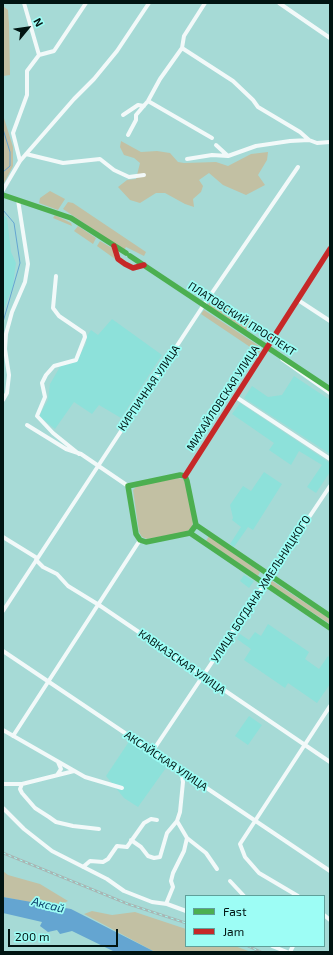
<!DOCTYPE html>
<meta charset="utf-8">
<style>
body{margin:0}
#map{position:relative;width:333px;height:955px;overflow:hidden;background:#a6dad6;font-family:"Exo 2",sans-serif}
canvas{display:block}
.frame{position:absolute;inset:0;border:4px solid #011412;pointer-events:none}
.legend{position:absolute;left:185px;top:895px;width:140px;height:52px;box-sizing:border-box;background:#9dfdf5;border:1px solid #5fa09a;margin:0;padding:5px 7px;list-style:none;font-size:12px;color:#011412}
.legend li{display:flex;align-items:center;gap:8px;height:20px}
.legend b{width:20px;border:1px solid #5fa09a}
.north{position:absolute;left:8px;top:8px;width:40px;height:40px;-webkit-text-stroke:3px #9dfdf5;paint-order:stroke;rotate:61deg;font-size:11px;font-weight:700;line-height:16px;text-align:center;color:#011412}
.north::after{content:'';display:block;margin:auto;width:14px;height:18px;background:#011412;clip-path:polygon(50% 0,100% 100%,50% 72%,0 100%)}
.scale{position:absolute;left:8px;top:929px;width:110px;height:18px;box-sizing:border-box;border:2px solid #011412;border-top:0;padding-left:5px;font-size:12px;line-height:14px;white-space:nowrap;color:#011412;-webkit-text-stroke:3px #9dfdf5;paint-order:stroke}
</style>
<div id="map">
<canvas width="333" height="955"></canvas>
<div class="frame"></div>
<ul class="legend">
<li><b style="height:5px;background:#4caf50"></b>Fast</li>
<li><b style="height:5px;background:#c62828"></b>Jam</li>
</ul>
<div class="north">N</div>
<div class="scale">200 m</div>
</div>
<script>
const g = document.querySelector('canvas').getContext('2d');
g.lineJoin = 'round';
function fillPath(path, color) {
  g.fillStyle = color;
  g.fill(path, 'evenodd');
}
function shape(rows) {
  const path = new Path2D();
  for (const r of rows) {
    path.moveTo(r[0], r[1]);
    for (let i = 2; i < r.length; i += 2) path.lineTo(r[i], r[i + 1]);
  }
  return path;
}
function stroke(path, color, width, dash) {
  g.strokeStyle = color;
  g.lineWidth = width;
  g.lineCap = dash ? 'butt' : 'round';
  g.setLineDash(dash || []);
  g.stroke(path);
}
function write(font, color, halo, rows, align = 'center') {
  g.font = font + ' "Exo 2",sans-serif';
  g.lineWidth = 3.5;
  g.setLineDash([]);
  g.textBaseline = 'middle';
  g.strokeStyle = halo;
  g.fillStyle = color;
  for (const [text, x, y, turn = 0] of rows) {
    g.save();
    g.translate(x, y);
    g.rotate((+turn || 0) * Math.PI / 180);
    g.textAlign = isNaN(turn) ? turn : align;
    if (halo) g.strokeText(text, 0, 0);
    g.fillText(text, 0, 0);
    g.restore();
  }
}
fillPath(shape([
 [3,215,7,218,11,252,16,263,13,286,3,311],
 [112,319,162,355,121,418,99,405,92,414,74,402,55,429,39,416,48,400,50,384,61,365,76,362,86,344,87,336,91,330,98,335],
 [294,376,330,400,330,454,244,398,252,386,268,397,282,395],
 [240,403,330,463,330,472,316,493,307,487,322,465,299,451,291,465,269,450,274,443,232,414],
 [264,472,282,484,253,530,248,527,234,547,230,544,241,527,232,520,233,518,230,505,243,486,251,491],
 [244,575,254,581,249,588,240,581],
 [268,624,309,652,305,659,319,669,328,656,330,658,330,684,317,703,288,683,285,688,244,660,251,649,237,639,240,634,249,640,255,632,261,636],
 [249,716,262,725,248,745,235,736],
 [130,740,168,765,138,807,124,798,106,776]
]), '#8de1da');
fillPath(shape([
 [3,6,8,10,9,24,10,75,3,76],
 [3,115,13,147,13,166,3,185],
 [121,141,141,152,157,151,170,153,178,162,184,163,216,162,228,166,251,154,268,152,267,160,258,175,265,185,246,195,223,185,209,173,199,180,203,186,201,192,193,199,194,207,185,204,165,193,156,193,140,203,130,200,118,187,127,180,136,179,140,163,134,158,124,155,120,147],
 [50,191,65,199,58,210,39,203,40,198],
 [68,202,73,203,146,252,144,256,126,247,124,250,63,209],
 [55,215,71,223,72,226,53,218],
 [78,226,96,238,93,244,74,231],
 [100,241,112,248,115,259,97,246],
 [213,296,272,334,263,340,267,335,250,324,246,330,208,305],
 [204,310,262,348,259,353,201,314],
 [178,478,183,479,186,483,193,522,192,528,186,532,147,539,142,537,139,532,133,490,138,485],
 [209,536,260,572,258,576,206,541],
 [272,581,330,619,330,624,269,584],
 [3,871,8,875,40,884,68,901,55,907,3,897],
 [92,911,112,915,135,912,186,929,186,946,235,946,251,952,155,952,84,914]
]), '#c2c0a3');
fillPath(shape([
 [3,897,71,909,155,952,115,952,72,931,60,934,57,930,48,932,40,926,42,922,3,913]
]), '#64a5d1');
stroke(shape([
 [3,129,10,152,10,166,3,172],
 [3,210,14,223,20,263,3,322]
]), '#64a5d1', 1);
stroke(shape([
 [24,3,39,55],
 [279,3,330,38],
 [182,48,233,81,253,100,258,107,300,132,309,140,317,143,330,142],
 [148,101,212,138],
 [123,115,138,105,144,106],
 [128,135,136,120,136,115,148,101,160,79,182,48,184,36,205,3],
 [216,145,228,156],
 [26,154,63,163,100,159,114,170,129,177,144,175],
 [187,159,212,155,228,156,256,146,290,141,309,140],
 [20,161,13,133,27,95,27,71,39,55,54,51,86,3],
 [3,190,20,161,74,99,94,79,117,51,149,3],
 [56,276,53,308,59,316,84,333,85,337,76,360,54,366,46,375,42,383,45,397,37,416,53,433,79,454],
 [298,300,330,321],
 [282,359,330,393],
 [236,397,330,459],
 [3,400,7,393,9,375,5,349,6,334,12,312,25,282,28,264,18,200],
 [27,425,66,449,81,454,128,486],
 [3,537,37,558],
 [36,560,43,567,57,574,68,586,99,605,330,762],
 [3,611,203,306,298,167],
 [3,651,330,871],
 [3,730,85,777,122,788],
 [13,736,140,540],
 [152,752,330,486],
 [57,775,61,769,58,762],
 [3,784,22,784,74,771],
 [22,784,20,789,22,793,35,808,49,817,56,822,73,826,99,829],
 [3,808,24,829,52,851,107,879,124,891,152,902,167,904,186,911],
 [187,838,206,853,217,869],
 [131,840,141,847,148,856,154,858,160,857,167,833,177,821],
 [83,867,90,861,103,862,108,859,117,846,127,847,144,823,151,819,157,820],
 [230,881,244,896],
 [298,896,259,873,245,857,240,844,330,706],
 [166,904,173,887,171,881,173,873,184,851,187,838,177,821,180,812,183,782,182,776,177,769],
 [324,915,330,920],
 [272,946,287,952],
 [290,952,293,946]
]), '#f2f9f9', 4);
stroke(shape([
 [3,195,71,218,126,253],
 [130,256,330,389],
 [180,475,185,476,187,481,196,525,190,533,146,542,140,540,136,534,128,486,180,475],
 [196,525,330,616],
 [190,533,330,628]
]), '#4caf50', 5.5);
stroke(shape([
 [114,246,118,259,125,264,133,268,144,265],
 [185,476,330,249]
]), '#c62828', 5.5);
const rail = shape([
 [3,853,128,904,186,923],
 [248,946,261,952]
]);
stroke(rail, '#a9b5b3', 2.5);
stroke(rail, '#9dfdf5', 1, [3]);
write('11px', '#011412', '#9dfdf5', [
 ["ПЛАТОВСКИЙ ПРОСПЕКТ",242,319,33],
 ["КИРПИЧНАЯ УЛИЦА",149,388,-56],
 ["МИХАЙЛОВСКАЯ УЛИЦА",223,398,-57],
 ["УЛИЦА БОГДАНА ХМЕЛЬНИЦКОГО",261,589,-57],
 ["КАВКАЗСКАЯ УЛИЦА",182,662,35],
 ["АКСАЙСКАЯ УЛИЦА",166,761,34]
]);
write('italic 12px', '#0c416c', '#9dfdf5', [
 ["Аксай",48,905,14]
]);
</script>
